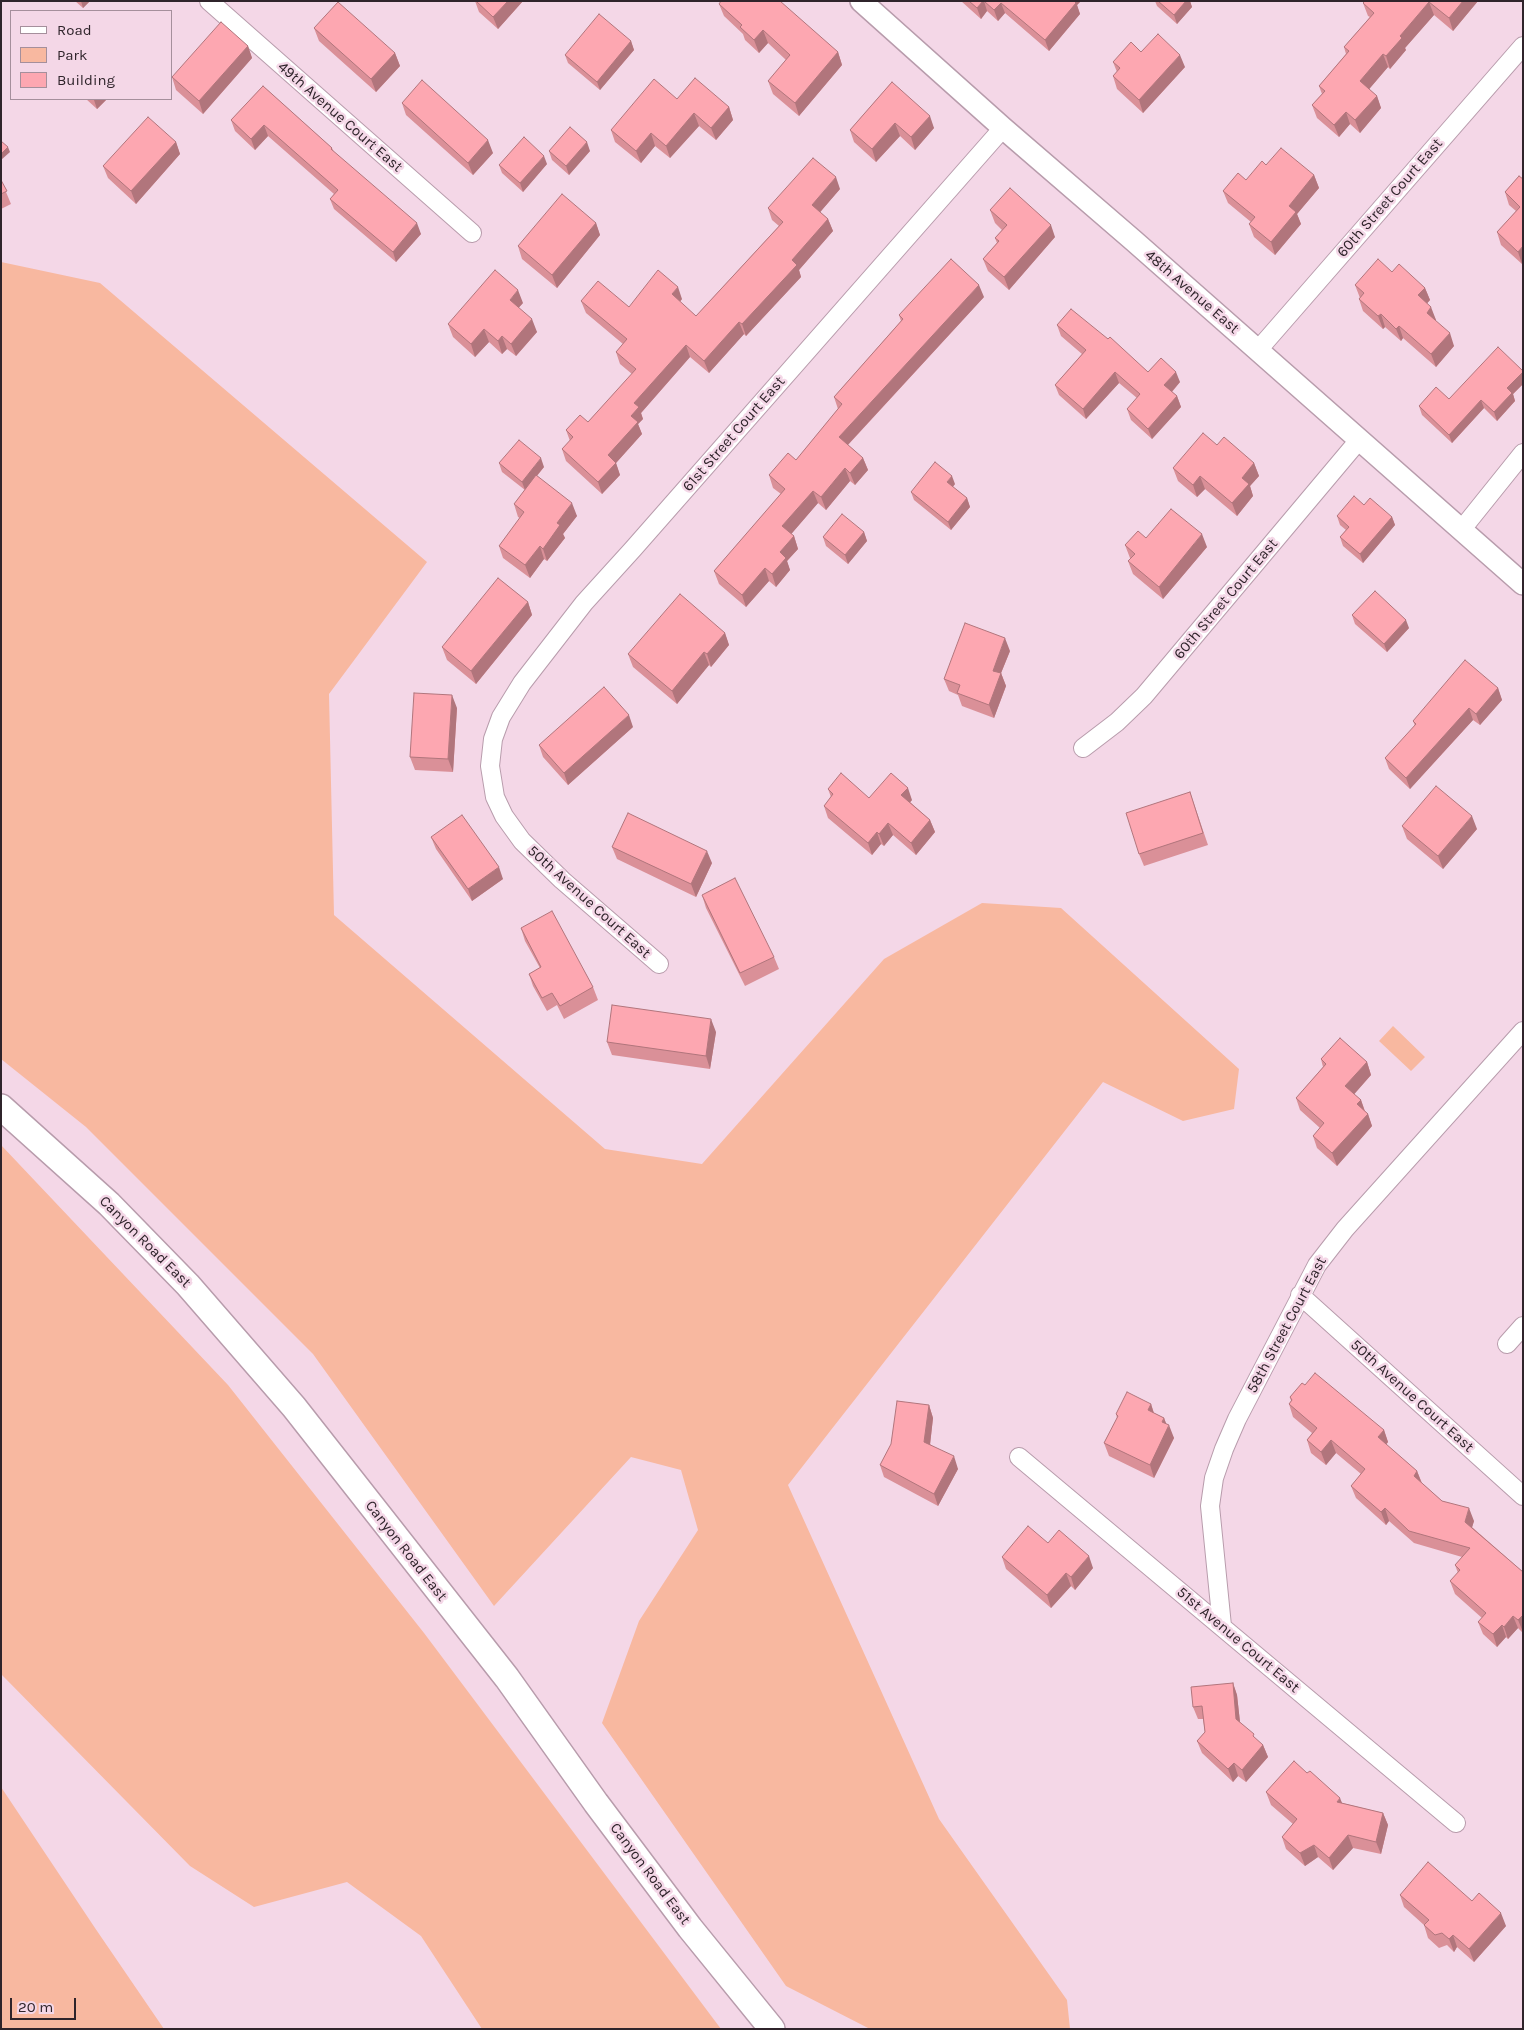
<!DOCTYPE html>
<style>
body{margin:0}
#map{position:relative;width:1524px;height:2030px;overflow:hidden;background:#f4d7e7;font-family:Karla,sans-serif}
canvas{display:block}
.frame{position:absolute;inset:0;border:2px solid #2f242b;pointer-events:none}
.legend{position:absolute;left:10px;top:10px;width:162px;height:90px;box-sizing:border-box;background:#f4d7e7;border:1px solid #a58f9c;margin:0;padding:6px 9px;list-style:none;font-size:15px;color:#2f242b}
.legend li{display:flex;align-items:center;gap:10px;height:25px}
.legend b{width:25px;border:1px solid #a58f9c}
.scale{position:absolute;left:10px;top:1998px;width:66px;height:22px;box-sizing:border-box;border:2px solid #2f242b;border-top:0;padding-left:6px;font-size:15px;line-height:18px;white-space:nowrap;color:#2f242b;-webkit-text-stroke:4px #f4d7e7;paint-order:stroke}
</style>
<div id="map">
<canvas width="1524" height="2030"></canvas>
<div class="frame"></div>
<ul class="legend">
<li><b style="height:6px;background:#fff"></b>Road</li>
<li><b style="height:14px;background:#f8b8a0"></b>Park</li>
<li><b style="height:14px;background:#fda7b1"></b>Building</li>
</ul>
<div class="scale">20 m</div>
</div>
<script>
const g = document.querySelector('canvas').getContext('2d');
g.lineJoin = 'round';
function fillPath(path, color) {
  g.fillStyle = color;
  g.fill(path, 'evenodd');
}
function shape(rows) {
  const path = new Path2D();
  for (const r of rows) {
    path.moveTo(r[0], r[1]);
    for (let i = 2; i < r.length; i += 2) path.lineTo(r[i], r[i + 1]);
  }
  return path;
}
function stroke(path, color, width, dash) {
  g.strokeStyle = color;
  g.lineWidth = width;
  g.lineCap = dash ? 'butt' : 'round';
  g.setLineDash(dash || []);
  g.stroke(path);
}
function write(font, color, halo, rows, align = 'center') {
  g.font = font + ' Karla,sans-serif';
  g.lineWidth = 5;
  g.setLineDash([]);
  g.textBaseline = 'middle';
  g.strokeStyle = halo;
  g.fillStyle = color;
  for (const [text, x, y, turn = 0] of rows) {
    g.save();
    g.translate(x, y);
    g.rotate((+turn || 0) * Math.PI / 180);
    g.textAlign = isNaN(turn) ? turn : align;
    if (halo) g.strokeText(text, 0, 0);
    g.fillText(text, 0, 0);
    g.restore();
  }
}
fillPath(shape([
 [1,262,100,283,427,562,329,694,334,915,605,1149,702,1164,884,959,982,903,1061,908,1239,1069,1234,1109,1183,1121,1103,1082,788,1485,939,1819,1067,2000,1070,2029,870,2029,786,1986,602,1723,639,1621,698,1530,681,1470,631,1457,494,1606,313,1354,86,1127,1,1059],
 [1393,1026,1425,1057,1411,1071,1379,1041],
 [1,1145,228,1385,424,1633,721,2029,482,2029,421,1936,347,1882,254,1907,190,1866,1,1674],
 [1,1787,95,1928,164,2029,1,2029]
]), '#f8b8a0');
const minor = shape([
 [209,1,472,233],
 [1258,350,1523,46],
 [1462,529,1523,453],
 [1083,748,1117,722,1144,696,1359,440],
 [659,964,562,880,522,841,504,816,495,797,490,766,493,739,501,717,522,683,584,603,633,549,1003,128],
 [1300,1295,1523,1496],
 [1507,1344,1523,1326],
 [1019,1457,1456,1823],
 [1222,1626,1210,1506,1214,1478,1224,1449,1237,1419,1317,1265,1345,1229,1523,1031]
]);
const tertiary = shape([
 [861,1,1003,128,1134,241,1523,584]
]);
const secondary = shape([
 [1,1107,109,1204,188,1285,294,1407,507,1678,596,1803,690,1928,772,2029]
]);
stroke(minor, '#b89cac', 20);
stroke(tertiary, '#b89cac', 24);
stroke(secondary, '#b89cac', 28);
stroke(minor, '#fff', 18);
stroke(tertiary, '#fff', 21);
stroke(secondary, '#fff', 25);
fillPath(shape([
 [75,1,90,1,83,8],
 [475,1,523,1,498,29,479,12],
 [961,1,1081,1,1077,5,1080,14,1049,51,1005,13,998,21,987,11,981,19],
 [1155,1,1190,1,1192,7,1177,24,1157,6],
 [1400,1,1478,1,1453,31,1434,15,1405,48,1406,50,1390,69,1388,67,1369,89,1377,96,1381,108,1360,133,1350,124,1339,137,1317,118,1312,105,1322,94,1319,86,1346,54,1344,47,1370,17,1368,16,1363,3,1399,2],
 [719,4,838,52,842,65,799,116,773,94,768,81,786,60,768,43,759,53,745,40,743,34,724,16],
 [314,28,395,53,400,66,376,92,319,41],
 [631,41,634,50,600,90,568,63,565,55],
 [248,46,252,58,203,114,176,90,172,77],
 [1141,52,1185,67,1143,113,1117,89,1113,76,1117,72,1113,62],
 [892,82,934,128,915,150,900,136,876,162,854,142,850,130],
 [263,86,332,148,334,152,421,234,396,262,334,209,330,199,334,194,268,136,255,150,235,131,231,120],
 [86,99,107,99,97,109],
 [677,99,729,107,733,120,716,140,699,126,670,158,655,146,641,163,615,142,611,130],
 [402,103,493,153,473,175,406,115],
 [176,142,180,154,136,204,108,178,103,166],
 [549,151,590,151,569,175,552,160],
 [547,164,523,192,502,173,499,165],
 [1266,165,1314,175,1319,188,1297,214,1301,224,1275,255,1254,237,1249,224,1251,222,1228,203,1223,191,1246,180],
 [1519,176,1522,264,1501,245,1497,232,1516,211,1509,205,1505,192],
 [1,180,11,204,1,209],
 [840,189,820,212,828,219,833,231,799,270,801,277,746,336,744,334,709,373,690,357,641,413,643,419,638,424,642,434,616,463,620,475,602,494,566,461,562,449,570,441,566,430,588,422,632,374,620,364,616,352,623,344,586,313,581,301,629,307,682,299,680,302,696,316,779,226,772,220,768,208],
 [990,210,1055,237,1009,290,988,271,983,259,997,243,995,238,1002,230,995,223],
 [596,223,600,235,557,288,522,259,518,246],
 [1392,272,1425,288,1430,300,1427,303,1436,320,1435,320,1454,346,1436,367,1403,338,1401,341,1385,327,1383,329,1363,311,1359,299,1360,298,1355,285],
 [984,297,848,445,863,458,868,470,855,485,850,481,826,510,818,503,791,534,794,536,798,549,787,561,790,570,776,587,769,581,746,607,719,584,714,571,781,494,773,488,769,475,796,460,838,409,834,397,901,321,899,315],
 [523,303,518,308,537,332,516,356,507,349,502,354,489,342,475,357,453,337,448,324],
 [1057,325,1108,339,1148,372,1180,382,1172,392,1177,396,1181,407,1152,439,1131,420,1127,409,1137,398,1119,383,1086,419,1059,395,1055,385,1082,354,1061,336],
 [1523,371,1523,384,1513,394,1515,401,1497,421,1484,408,1452,443,1422,415,1419,406,1449,399],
 [1217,445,1254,463,1259,476,1250,486,1253,496,1237,516,1205,489,1197,497,1178,481,1173,468],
 [499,463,544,467,537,476,577,516,563,534,565,538,547,561,544,559,530,578,503,558,499,546,520,518,518,517,514,504,525,490,502,472],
 [955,484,953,487,967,498,970,507,951,530,914,500,911,492],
 [1337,516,1392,517,1395,525,1363,563,1343,546,1340,537,1346,530,1340,525],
 [864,532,867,541,848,564,826,546,823,537],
 [1146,538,1207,547,1163,599,1133,574,1128,561,1131,559,1130,558,1125,545],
 [528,602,532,615,476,684,447,660,442,647],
 [1352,615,1409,628,1387,652,1355,624],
 [725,633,729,645,711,667,709,665,677,704,633,667,628,654],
 [1010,651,1001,673,1006,686,994,718,962,706,958,695,949,691,944,679],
 [1498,688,1502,700,1480,725,1473,720,1410,789,1389,769,1385,758,1415,726,1413,721],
 [457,708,453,772,415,770,410,757],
 [633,727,568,785,543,757,539,745],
 [828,789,869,798,912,800,910,802,930,820,935,832,916,855,893,835,884,846,881,844,872,855,828,818,824,806,831,797],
 [1190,792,1208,845,1144,866,1139,854],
 [1402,826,1477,829,1443,869,1407,839],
 [431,837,503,879,472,901,436,849],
 [612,847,712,863,696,897,617,859],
 [702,895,774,957,779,969,745,986,706,908],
 [521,928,593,987,598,1000,564,1019,557,1005,547,1011,533,986,529,974,540,968,525,941],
 [716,1032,710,1069,612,1055,607,1042],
 [1321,1059,1367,1062,1371,1075,1354,1094,1361,1100,1365,1111,1368,1114,1372,1126,1337,1166,1317,1148,1313,1136,1320,1128,1300,1110,1296,1098,1323,1067],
 [1305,1385,1384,1430,1388,1442,1386,1445,1417,1471,1422,1483,1442,1501,1474,1521,1472,1527,1523,1572,1523,1633,1518,1628,1508,1639,1506,1637,1497,1647,1483,1634,1478,1622,1482,1618,1455,1594,1450,1581,1458,1573,1455,1565,1462,1557,1414,1543,1389,1521,1386,1525,1356,1498,1351,1486,1361,1474,1336,1453,1326,1465,1311,1453,1307,1440,1312,1433,1293,1417,1289,1404,1291,1401,1290,1397],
 [1151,1404,1154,1413,1164,1418,1166,1424,1174,1438,1154,1478,1109,1456,1104,1443,1117,1418,1116,1414],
 [929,1405,933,1418,930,1444,958,1469,938,1506,884,1477,880,1465],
 [1048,1543,1093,1568,1075,1590,1071,1586,1051,1608,1006,1569,1002,1557],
 [1233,1683,1237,1695,1240,1722,1256,1739,1263,1745,1268,1757,1246,1782,1238,1776,1233,1782,1202,1753,1197,1741,1205,1732,1203,1719,1198,1719,1193,1707],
 [1266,1792,1342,1803,1383,1813,1388,1825,1381,1854,1353,1848,1333,1870,1318,1857,1305,1866,1286,1849,1282,1837,1293,1824,1271,1805],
 [1400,1895,1472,1901,1506,1926,1474,1962,1457,1947,1454,1952,1447,1945,1439,1948,1428,1938,1424,1925,1404,1907]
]), '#da9098');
fillPath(shape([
 [81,1,90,1,83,8],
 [508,1,523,1,498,29,493,17],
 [983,1,984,1,987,11,981,19,977,8],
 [1071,1,1081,1,1077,5,1080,14,1049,51,1045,40],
 [1186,1,1190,1,1192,7,1177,24,1174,15],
 [1463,1,1478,1,1453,31,1449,18],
 [1429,2,1434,15,1405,48,1406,50,1390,69,1386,56,1400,36],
 [1001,3,1005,13,998,21,994,10],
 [763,30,768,43,759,53,754,40],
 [631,41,634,50,600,90,597,82],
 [248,46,252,58,203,114,199,101],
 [838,52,842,65,799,116,795,103],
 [395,53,400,66,376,92,371,79],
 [1383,54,1388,67,1365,94,1360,81],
 [1180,55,1185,67,1143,113,1139,100],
 [1377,96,1381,108,1360,133,1355,120],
 [96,99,107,99,97,109,94,100],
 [729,107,733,120,716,140,711,128],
 [1346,112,1350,124,1339,137,1334,125],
 [694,113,699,126,670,158,666,146],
 [930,116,934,128,915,150,911,137],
 [895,123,900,136,876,162,872,149],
 [264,125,268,136,255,150,251,139],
 [651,133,655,146,641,163,636,151],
 [488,140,493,153,473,175,468,163],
 [176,142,180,154,136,204,131,191],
 [587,142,590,151,569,175,566,166],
 [8,147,10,152,1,160,1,154],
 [544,156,547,164,523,192,520,183],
 [1314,175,1319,188,1297,214,1301,224,1275,255,1271,242,1289,206],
 [836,177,840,189,816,217,812,205],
 [828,219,833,231,799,270,801,277,746,336,742,324,792,260],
 [417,223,421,234,396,262,393,252],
 [596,223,600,235,557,288,552,275],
 [1051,225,1055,237,1009,290,1004,277],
 [1523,246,1523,264,1522,264,1518,252],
 [979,285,984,297,843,450,839,437],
 [678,287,682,299,676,306,672,294],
 [1425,288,1430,300,1423,308,1418,295],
 [518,290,523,303,514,313,510,300],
 [1431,307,1436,320,1431,325,1427,313],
 [1381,314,1385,327,1383,329,1378,316],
 [532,319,537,332,516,356,511,344],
 [739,322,744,334,709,373,704,361],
 [1399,326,1403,338,1401,341,1396,329],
 [484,329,489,342,475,357,471,344],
 [1450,333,1454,346,1436,367,1431,354],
 [502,336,507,349,502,354,498,341],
 [686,345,690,357,641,413,643,419,638,424,642,434,616,463,620,475,602,494,598,482,608,455,631,416,634,403],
 [1115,372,1119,383,1086,419,1083,409],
 [1176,372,1180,382,1168,396,1164,385],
 [1523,372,1523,384,1513,394,1515,401,1497,421,1494,412,1507,388],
 [1177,396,1181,407,1152,439,1148,429],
 [1481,400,1484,408,1452,443,1449,435],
 [541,458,544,467,525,490,522,482],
 [863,458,868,470,855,485,850,473],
 [1254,463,1259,476,1250,486,1253,496,1237,516,1232,503,1242,478],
 [845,468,850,481,826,510,821,497],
 [952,476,955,484,950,490,947,482],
 [1200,476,1205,489,1197,497,1193,485],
 [813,491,818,503,787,539,782,526],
 [967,498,970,507,951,530,948,522],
 [572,503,577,516,563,534,565,538,547,561,543,549,557,523],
 [1392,517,1395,525,1363,563,1360,554],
 [864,532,867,541,848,564,845,555],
 [1202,534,1207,547,1163,599,1159,587],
 [794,536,798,549,787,561,790,570,776,587,772,574,780,552],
 [540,546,544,559,530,578,525,565],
 [765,568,769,581,746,607,742,595],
 [528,602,532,615,476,684,471,671],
 [1406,620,1409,628,1387,652,1384,644],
 [725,633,729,645,711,667,707,654],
 [1005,638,1010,651,997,683,993,671],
 [704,652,709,665,677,704,672,691],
 [1001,673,1006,686,994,718,989,705],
 [1498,688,1502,700,1480,725,1476,714],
 [452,695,457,708,453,772,448,759],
 [1469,708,1473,720,1410,789,1406,778],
 [629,715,633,727,568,785,564,773],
 [908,788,912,800,906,807,901,795],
 [1472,816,1477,829,1443,869,1438,856],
 [930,820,935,832,916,855,911,843],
 [888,823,893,835,884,846,879,834],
 [877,832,881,844,872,855,868,843],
 [707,851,712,863,696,897,691,884],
 [499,867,503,879,472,901,468,889],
 [711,1019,716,1032,710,1069,706,1056],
 [1367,1062,1371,1075,1350,1099,1345,1086],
 [1361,1100,1365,1112,1357,1104],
 [1368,1114,1372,1126,1337,1166,1332,1153],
 [1151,1404,1155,1417,1148,1410],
 [929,1405,933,1418,929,1454,924,1442],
 [1164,1418,1168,1428,1169,1425,1174,1438,1154,1478,1150,1465],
 [1384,1430,1388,1442,1382,1449,1378,1437],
 [1331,1440,1336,1453,1326,1465,1321,1452],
 [954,1456,958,1469,938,1506,934,1494],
 [1417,1471,1422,1484,1414,1476],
 [1385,1508,1389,1521,1386,1525,1381,1512],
 [1469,1508,1474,1521,1470,1534,1465,1522],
 [1089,1556,1093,1568,1075,1590,1071,1577],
 [1066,1573,1071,1586,1051,1608,1047,1595],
 [1523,1615,1523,1632,1518,1620],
 [1513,1616,1518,1628,1508,1639,1504,1627],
 [1502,1625,1506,1637,1497,1647,1493,1634],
 [1233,1683,1237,1695,1241,1731,1236,1719],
 [1263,1745,1268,1757,1246,1782,1242,1770],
 [1234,1763,1238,1776,1233,1782,1228,1769],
 [1340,1798,1345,1810,1337,1802],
 [1383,1813,1388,1825,1381,1854,1376,1842],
 [1348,1835,1353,1848,1333,1870,1329,1858],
 [1314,1845,1318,1857,1305,1866,1300,1853],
 [1501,1913,1506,1926,1474,1962,1469,1949],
 [1453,1935,1457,1947,1454,1952,1449,1939]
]), '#b1757c');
const building = shape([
 [476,1,508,1,493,17,476,1],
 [721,1,780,1,838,52,795,103,768,81,790,55,763,30,754,40,740,27,742,25,719,4,721,1],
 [969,1,983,1,977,8,969,1],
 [984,1,1074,1,1076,3,1045,40,1001,3,994,10,984,1],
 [1158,1,1186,1,1174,15,1158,1],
 [1365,1,1398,1,1399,2,1400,1,1463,1,1449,18,1429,2,1400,36,1402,38,1386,56,1383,54,1360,81,1377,96,1355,120,1346,112,1334,125,1312,105,1325,91,1319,86,1349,51,1344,47,1374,13,1363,3,1365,1],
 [338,2,395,53,371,79,314,28,338,2],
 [599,14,631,41,597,82,565,55,599,14],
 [221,22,248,46,199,101,172,77,221,22],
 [1158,34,1180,55,1139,100,1113,76,1120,68,1113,62,1131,42,1141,52,1158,34],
 [695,78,729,107,711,128,694,113,666,146,651,133,636,151,611,130,654,79,677,99,695,78],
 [422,80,488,140,468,163,402,103,422,80],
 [892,82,930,116,911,137,895,123,872,149,850,130,892,82],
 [263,86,332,148,331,149,417,223,393,252,330,199,338,190,264,125,251,139,231,120,263,86],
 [148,117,176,142,131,191,103,166,148,117],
 [570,127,587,142,566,166,549,151,570,127],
 [524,137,544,156,520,183,499,165,524,137],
 [1,141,8,147,1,154,1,141],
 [1281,148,1314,175,1289,206,1296,212,1271,242,1249,224,1255,217,1223,191,1238,173,1246,180,1262,161,1266,165,1281,148],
 [813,158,836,177,812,205,828,219,792,260,797,265,742,324,739,322,704,361,686,345,634,403,639,407,631,416,638,422,608,455,616,463,598,482,562,449,573,437,566,430,580,415,588,422,636,369,616,352,627,339,581,301,598,281,629,307,658,270,678,287,672,294,696,316,783,222,768,208,813,158],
 [1519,176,1523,179,1523,246,1518,252,1497,232,1520,207,1505,192,1519,176],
 [1,180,7,191,1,194,1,180],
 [1010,188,1051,225,1004,277,983,259,999,241,995,238,1007,225,990,210,1010,188],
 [562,194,596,223,552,275,518,246,562,194],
 [951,259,979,285,839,437,863,458,850,473,845,468,821,497,813,491,782,526,794,536,780,552,786,558,772,574,765,568,742,595,714,571,785,489,769,475,788,453,796,460,842,404,834,397,903,319,899,315,951,259],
 [1378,259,1392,272,1399,264,1425,288,1418,295,1431,307,1427,313,1450,333,1431,354,1399,326,1396,329,1381,314,1378,316,1359,299,1364,293,1355,285,1378,259],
 [495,270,518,290,510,300,532,319,511,344,502,336,498,341,484,329,471,344,448,324,495,270],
 [1071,309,1108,339,1110,337,1148,372,1161,358,1176,372,1164,385,1177,396,1148,429,1127,409,1140,394,1115,372,1083,409,1055,385,1086,350,1057,325,1071,309],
 [1498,347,1523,371,1523,372,1507,388,1512,393,1494,412,1481,400,1449,435,1419,406,1436,387,1449,399,1498,347],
 [1203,433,1217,445,1224,437,1254,463,1242,478,1249,484,1232,503,1200,476,1193,485,1173,468,1203,433],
 [519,440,541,458,522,482,499,463,519,440],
 [935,462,952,476,947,482,967,498,948,522,911,492,935,462],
 [536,475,572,503,557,523,560,525,543,549,540,546,525,565,499,546,524,512,514,504,536,475],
 [1354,496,1364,505,1370,498,1392,517,1360,554,1340,537,1349,527,1337,516,1354,496],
 [1171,509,1202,534,1159,587,1128,561,1135,554,1125,545,1138,531,1146,538,1171,509],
 [842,514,864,532,845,555,823,537,842,514],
 [498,578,528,602,471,671,442,647,498,578],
 [1375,591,1406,620,1384,644,1352,615,1375,591],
 [680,594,725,633,707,654,704,652,672,691,628,654,680,594],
 [965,623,1005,638,993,671,1001,673,989,705,957,693,960,685,944,679,965,623],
 [1465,660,1498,688,1476,714,1469,708,1406,778,1385,758,1416,724,1413,721,1465,660],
 [604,687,629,715,564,773,539,745,604,687],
 [414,693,452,695,448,759,410,757,414,693],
 [841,773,869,798,891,773,908,788,901,795,930,820,911,843,888,823,879,834,877,832,868,843,824,806,833,794,828,789,841,773],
 [1436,786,1472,816,1438,856,1402,826,1436,786],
 [1190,792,1203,833,1139,854,1126,813,1190,792],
 [628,813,707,851,691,884,612,847,628,813],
 [462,815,499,867,468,889,431,837,462,815],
 [735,878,774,957,740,973,702,895,735,878],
 [552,911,593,987,560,1006,552,993,542,998,529,974,541,967,521,928,552,911],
 [612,1005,711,1019,706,1056,607,1042,612,1005],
 [1340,1038,1367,1062,1345,1086,1361,1100,1357,1104,1368,1114,1332,1153,1313,1136,1324,1123,1296,1098,1326,1064,1321,1059,1340,1038],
 [1315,1373,1384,1430,1378,1437,1417,1471,1414,1476,1442,1501,1469,1508,1465,1522,1523,1572,1523,1615,1518,1620,1513,1616,1504,1627,1502,1625,1493,1634,1478,1622,1486,1613,1450,1581,1460,1570,1455,1565,1470,1548,1409,1531,1385,1508,1381,1512,1351,1486,1365,1469,1331,1440,1321,1452,1307,1440,1317,1428,1289,1404,1292,1400,1290,1397,1302,1383,1305,1385,1315,1373],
 [1127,1392,1151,1404,1148,1410,1164,1418,1162,1422,1169,1425,1150,1465,1104,1443,1118,1416,1116,1414,1127,1392],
 [897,1401,929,1405,924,1442,954,1456,934,1494,880,1465,891,1444,897,1401],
 [1028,1526,1048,1543,1059,1530,1089,1556,1071,1577,1066,1573,1047,1595,1002,1557,1028,1526],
 [1233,1683,1236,1719,1254,1734,1253,1736,1263,1745,1242,1770,1234,1763,1228,1769,1197,1741,1205,1732,1202,1706,1193,1707,1191,1687,1233,1683],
 [1294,1761,1307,1773,1310,1771,1340,1798,1337,1802,1383,1813,1376,1842,1348,1835,1329,1858,1314,1845,1300,1853,1282,1837,1297,1819,1266,1792,1294,1761],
 [1428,1862,1472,1901,1479,1893,1501,1913,1469,1949,1453,1935,1449,1939,1442,1933,1435,1935,1424,1925,1429,1920,1400,1895,1428,1862]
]);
fillPath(building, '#fda7b1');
stroke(building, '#b1757c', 1);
write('15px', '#2f242b', '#f4d7e7', [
 ["49th Avenue Court East",340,117,41],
 ["60th Street Court East",1390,198,-49],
 ["48th Avenue East",1192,292,41],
 ["61st Street Court East",734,434,-49],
 ["60th Street Court East",1226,599,-50],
 ["50th Avenue Court East",589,902,42],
 ["Canyon Road East",145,1242,45],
 ["58th Street Court East",1287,1325,-62],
 ["50th Avenue Court East",1412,1396,42],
 ["Canyon Road East",406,1551,52],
 ["51st Avenue Court East",1238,1640,40],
 ["Canyon Road East",650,1874,53]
]);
</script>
